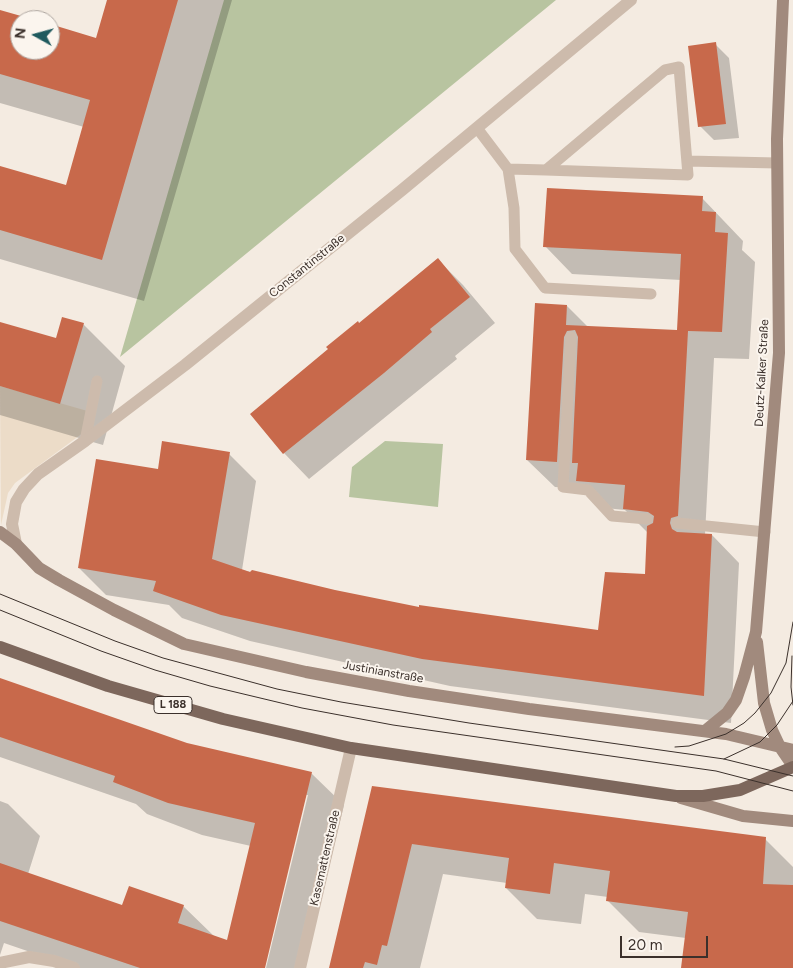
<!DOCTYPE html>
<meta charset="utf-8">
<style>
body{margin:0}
#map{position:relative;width:793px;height:968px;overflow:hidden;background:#f4ebe1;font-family:Figtree,sans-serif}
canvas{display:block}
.north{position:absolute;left:10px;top:10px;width:50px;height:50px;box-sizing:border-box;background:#fbf5ee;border:1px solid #aea6a0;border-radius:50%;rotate:277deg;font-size:14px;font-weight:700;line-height:20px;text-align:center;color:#3b302b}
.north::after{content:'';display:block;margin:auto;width:18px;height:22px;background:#1f5a5e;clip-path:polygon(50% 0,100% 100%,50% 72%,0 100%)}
.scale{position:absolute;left:620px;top:936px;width:88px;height:22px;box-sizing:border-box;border:2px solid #3b302b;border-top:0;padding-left:6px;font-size:15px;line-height:18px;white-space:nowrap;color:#3b302b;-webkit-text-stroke:4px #fbf5ee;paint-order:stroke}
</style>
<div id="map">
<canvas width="793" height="968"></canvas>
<div class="north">N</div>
<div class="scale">20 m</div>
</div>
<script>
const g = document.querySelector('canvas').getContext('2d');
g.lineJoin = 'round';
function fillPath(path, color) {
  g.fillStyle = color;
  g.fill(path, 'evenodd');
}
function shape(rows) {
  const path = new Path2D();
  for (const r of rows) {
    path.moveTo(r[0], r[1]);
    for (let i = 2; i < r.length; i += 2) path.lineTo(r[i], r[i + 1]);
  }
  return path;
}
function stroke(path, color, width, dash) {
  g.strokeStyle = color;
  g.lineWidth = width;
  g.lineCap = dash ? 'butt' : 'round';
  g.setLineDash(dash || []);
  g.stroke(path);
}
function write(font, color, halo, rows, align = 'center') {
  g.font = font + ' Figtree,sans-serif';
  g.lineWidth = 4;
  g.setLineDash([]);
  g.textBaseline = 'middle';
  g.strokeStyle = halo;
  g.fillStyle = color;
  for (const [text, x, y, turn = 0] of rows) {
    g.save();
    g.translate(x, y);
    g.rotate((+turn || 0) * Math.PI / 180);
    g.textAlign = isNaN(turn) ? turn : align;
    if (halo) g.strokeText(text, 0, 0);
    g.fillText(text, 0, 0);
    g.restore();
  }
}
fillPath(shape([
 [224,0,556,0,120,357],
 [385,441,443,444,438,507,349,497,352,467]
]), '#b8c4a0');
fillPath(shape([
 [0,386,91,412,87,430,15,483,8,493,1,525]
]), '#ecdcc8');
fillPath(shape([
 [108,0,232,0,144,301,0,259,0,167,66,187,84,127,0,103,0,11,31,20,20,20,20,50,50,50,50,26,97,39],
 [715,44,729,58,739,138,714,140,700,126],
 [702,198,743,241,742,250,755,262,749,359,714,358,705,535,712,535,739,563,731,723,450,686,250,641,182,618,169,605,106,595,79,568,159,471,229,454,256,481,242,570,334,591,420,609,599,631,647,575,648,533,625,510,605,508,584,489,555,487,527,460,567,306,588,327,678,331,681,280,572,274,545,246],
 [437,259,463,285,495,323,455,356,457,359,309,479,284,453,359,325],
 [0,323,57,340,83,324,125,366,103,445,0,415],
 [0,679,186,744,311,773,344,805,305,968,266,968,308,795,305,795,264,968,77,968,4,943,0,955,0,801,8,804,40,836,28,874,123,907,183,906,215,937,228,942,251,846,202,835,147,814,136,804,0,757],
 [373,787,765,839,793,867,793,968,683,968,686,938,639,932,608,901,608,897,585,894,581,924,537,919,506,888,507,883,443,874,420,968,330,968]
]), '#0003');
fillPath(shape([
 [107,0,178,0,102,260,0,230,0,166,66,185,90,100,0,74,0,10,35,20,20,20,20,50,50,50,50,24,96,38],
 [716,42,726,124,698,127,688,46],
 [547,188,703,196,702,211,716,212,715,232,728,233,722,332,688,331,678,516,671,518,670,523,672,529,677,532,712,534,704,696,422,659,221,615,153,591,156,581,78,568,96,459,158,469,162,441,230,452,212,559,250,572,252,570,335,590,419,607,419,605,598,630,605,572,645,574,647,526,653,523,654,516,648,512,623,509,625,485,576,481,578,463,572,463,578,337,575,330,567,331,564,337,557,462,526,460,535,303,567,305,566,325,677,330,681,254,543,247],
 [438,258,470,297,430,329,432,332,384,373,283,454,250,414,328,349,326,347,358,321,359,323],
 [62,317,84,323,60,404,0,386,0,322,56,338],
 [0,678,187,743,312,772,265,968,140,968,0,921,0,863,122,905,129,886,184,905,178,923,227,940,255,823,168,803,113,782,115,776,0,737],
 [372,786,766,837,763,884,793,885,793,968,681,968,688,912,606,901,610,871,554,863,550,894,505,888,509,858,412,844,387,946,382,945,377,965,365,962,363,968,329,968]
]), '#c8694b');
stroke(shape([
 [477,128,508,169,514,208,515,249,545,288,651,294],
 [687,161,777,163],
 [508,169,546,170,688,175,679,67,665,70,546,170],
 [571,337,563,487,588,490,612,516,647,519],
 [85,441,97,381],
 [677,523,765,532]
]), '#cdbbac', 11);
stroke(shape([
 [16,544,12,524,16,502,24,489,38,474,85,441,185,365,402,190,631,0],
 [0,963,29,957,54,961,74,968],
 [300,968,351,748]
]), '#cdbbac', 12);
stroke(shape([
 [0,532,16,544,39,568,59,580,114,610,184,644,306,672,409,691,529,709,726,734,793,750],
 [757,642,764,703,772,730,780,747,793,766],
 [705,731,727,713,736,700,744,677,756,632,779,353,777,139,783,0],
 [681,798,743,816,793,821]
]), '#a18a7d', 12);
stroke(shape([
 [0,647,108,686,223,719,351,748,676,796,703,796,740,790,793,767]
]), '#7d675c', 12);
stroke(shape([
 [0,594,115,641,163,658,277,689,341,702,469,723,724,759,793,776],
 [0,610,101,651,155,670,210,686,302,708,393,725,716,771,793,791],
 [792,656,791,687,793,705],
 [675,747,689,746,726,734,744,723,755,713,771,693,786,663,793,622],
 [724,759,760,742,777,725,793,701]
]), '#3b302b', 1);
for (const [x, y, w] of [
 [173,705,38]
]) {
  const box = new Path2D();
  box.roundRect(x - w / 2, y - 8.5, w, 17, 4);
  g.fillStyle = '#fbf5ee';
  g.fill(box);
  stroke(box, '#3b302b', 1);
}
write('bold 11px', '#3b302b', null, [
 ["L 188",173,705]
]);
write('12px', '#3b302b', '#fbf5ee', [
 ["Constantinstraße",307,266,-39],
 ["Deutz-Kalker Straße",762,373,-87],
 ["Justinianstraße",383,672,10],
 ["Kasemattenstraße",325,858,-77]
]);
</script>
